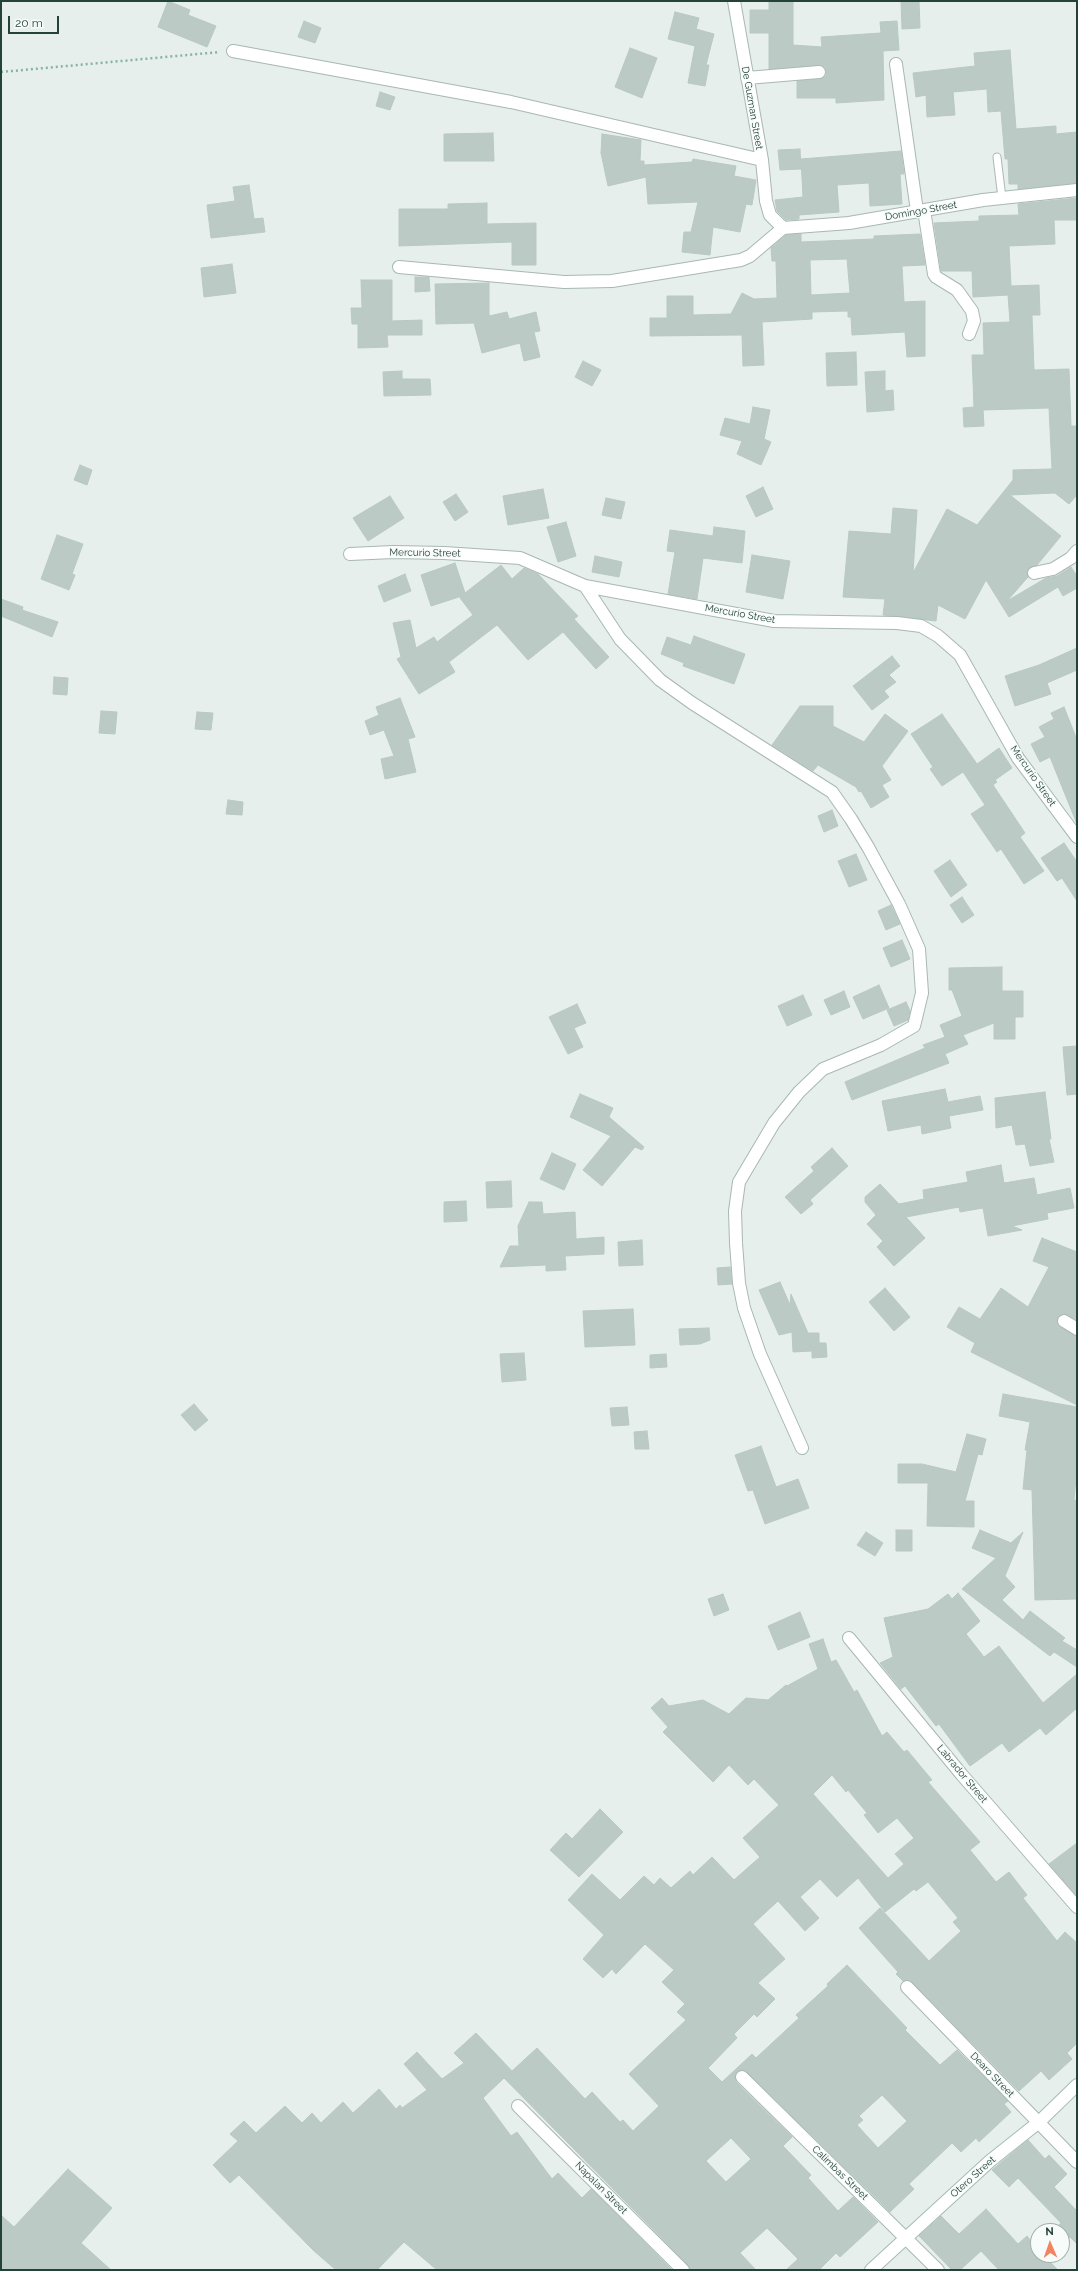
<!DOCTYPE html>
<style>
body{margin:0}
#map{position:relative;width:1078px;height:2271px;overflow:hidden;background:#e6efeb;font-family:Raleway,sans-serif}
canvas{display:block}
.frame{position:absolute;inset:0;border:2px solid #24423a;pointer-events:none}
.north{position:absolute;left:1030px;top:2223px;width:40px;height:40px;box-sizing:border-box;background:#f7fbf9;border:1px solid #a3b1ad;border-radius:50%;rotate:358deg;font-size:11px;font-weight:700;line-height:16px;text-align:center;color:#24423a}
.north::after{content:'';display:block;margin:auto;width:14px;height:18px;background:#f4845f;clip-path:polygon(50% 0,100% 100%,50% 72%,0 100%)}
.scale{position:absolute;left:8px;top:16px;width:51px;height:18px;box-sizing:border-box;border:2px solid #24423a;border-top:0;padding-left:5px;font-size:12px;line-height:14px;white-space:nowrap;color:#24423a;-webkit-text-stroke:3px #f7fbf9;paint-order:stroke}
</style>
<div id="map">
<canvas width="1078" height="2271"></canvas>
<div class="frame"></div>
<div class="north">N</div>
<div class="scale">20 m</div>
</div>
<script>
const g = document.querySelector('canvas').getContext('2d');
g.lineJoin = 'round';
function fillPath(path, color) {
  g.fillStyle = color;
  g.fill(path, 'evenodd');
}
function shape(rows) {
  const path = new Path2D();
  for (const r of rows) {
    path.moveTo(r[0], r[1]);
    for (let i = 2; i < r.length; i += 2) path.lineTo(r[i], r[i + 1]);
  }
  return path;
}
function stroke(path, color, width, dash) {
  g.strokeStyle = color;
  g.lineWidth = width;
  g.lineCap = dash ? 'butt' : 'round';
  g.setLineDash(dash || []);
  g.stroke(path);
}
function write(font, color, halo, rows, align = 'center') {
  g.font = font + ' Raleway,sans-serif';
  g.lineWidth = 3;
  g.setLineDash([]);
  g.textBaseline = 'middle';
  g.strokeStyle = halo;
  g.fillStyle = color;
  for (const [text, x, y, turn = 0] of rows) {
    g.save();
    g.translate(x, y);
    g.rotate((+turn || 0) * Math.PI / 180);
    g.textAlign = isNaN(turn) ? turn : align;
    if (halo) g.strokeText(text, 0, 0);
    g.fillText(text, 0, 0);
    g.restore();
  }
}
const building = shape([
 [168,1,190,10,188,15,216,26,207,47,158,27,168,1],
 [769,1,793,1,793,45,822,47,821,37,881,33,880,22,897,21,899,50,883,51,884,100,836,103,836,98,797,98,797,81,820,79,826,76,826,71,825,67,819,65,769,69,769,33,750,33,750,10,769,10,769,1],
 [901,1,919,1,920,28,902,29,901,1],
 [675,12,699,18,696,29,714,34,706,65,709,65,705,86,688,83,695,46,668,39,675,12],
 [304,21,321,28,315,43,298,37,304,21],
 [630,48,657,58,642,98,615,87,630,48],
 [1010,50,1016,129,1056,126,1056,134,1077,132,1077,183,1018,189,1018,184,1009,184,1008,159,1005,159,1001,111,988,112,987,89,953,92,955,115,927,117,926,95,916,97,913,73,975,66,974,53,1010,50],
 [380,92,395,97,390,110,376,106,380,92],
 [493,133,494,161,444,161,444,134,493,133],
 [602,134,641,140,640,161,644,161,644,165,692,162,693,159,736,166,734,176,756,180,752,205,746,204,740,232,713,227,710,255,682,252,684,232,691,232,698,202,648,204,646,177,608,186,601,153,602,134],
 [800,149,801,169,780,170,778,150,800,149],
 [901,151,904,174,900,174,902,204,870,206,869,183,837,185,839,212,799,215,799,219,786,220,777,211,775,200,803,197,801,159,901,151],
 [249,185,254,219,263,218,265,232,211,238,207,205,235,201,233,187,249,185],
 [1077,198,1077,220,1054,220,1055,244,1009,246,1011,286,1039,285,1040,315,1032,315,1034,370,1069,369,1071,426,1077,426,1077,495,1069,504,1055,493,1010,495,1061,536,1037,565,1029,568,1028,577,1007,601,1046,578,1057,576,1071,567,1077,576,1077,588,1063,596,1058,587,1009,617,986,580,965,619,938,605,936,621,883,615,885,599,843,597,849,531,891,534,893,508,917,510,913,573,947,509,977,525,1013,480,1013,470,1052,469,1049,408,983,410,984,426,964,427,963,408,974,407,972,355,984,355,983,323,1010,322,1008,295,973,297,972,271,941,271,934,223,979,221,979,216,1019,215,1018,204,1077,198],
 [487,203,487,224,536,223,536,265,512,265,512,242,399,246,399,209,448,209,448,204,487,203],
 [801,234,801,242,874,239,874,236,920,234,925,265,902,266,904,302,925,301,925,356,907,357,905,332,852,335,851,317,848,317,848,311,812,312,812,319,762,322,764,365,743,366,742,335,650,336,650,318,667,318,667,296,693,296,693,315,731,314,742,293,754,299,777,298,776,261,772,261,771,248,786,235,801,234],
 [847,259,850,293,811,295,810,260,847,259],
 [232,264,236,293,204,297,201,268,232,264],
 [415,277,429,277,430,291,415,292,415,277],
 [361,280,392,280,392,321,422,320,422,335,387,335,388,347,358,348,358,324,352,324,351,308,362,308,361,280],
 [489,283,489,316,507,312,509,319,536,312,540,331,534,332,540,357,524,361,520,343,482,353,474,323,436,324,435,284,489,283],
 [856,352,857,385,827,386,826,353,856,352],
 [583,361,601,370,592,386,575,377,583,361],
 [402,371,402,379,430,379,431,395,384,396,383,372,402,371],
 [885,371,885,391,893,390,894,410,867,412,865,372,885,371],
 [753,407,770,410,764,439,771,442,761,465,737,454,742,441,720,435,725,418,750,424,753,407],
 [80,465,92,470,87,485,74,480,80,465],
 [763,487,773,509,756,517,746,496,763,487],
 [543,489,549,518,508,525,503,496,543,489],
 [456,494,468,512,455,521,443,502,456,494],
 [390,496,404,518,368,541,353,518,390,496],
 [606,498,625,502,621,519,602,515,606,498],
 [566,522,576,556,558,562,547,527,566,522],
 [714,527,745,531,742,563,703,558,697,599,668,594,675,552,667,551,670,530,713,536,714,527],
 [57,535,83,544,72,574,75,575,69,590,41,579,57,535],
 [752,555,790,561,783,599,746,592,752,555],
 [595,556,622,562,619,577,592,572,595,556],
 [455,563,465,593,501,565,512,579,524,568,538,574,578,616,574,619,609,657,596,669,563,632,528,660,497,625,449,662,455,672,419,694,397,659,401,657,393,623,410,620,416,648,434,637,437,642,473,615,460,598,462,596,431,606,421,575,455,563],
 [405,574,411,591,384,602,378,586,405,574],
 [1,599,23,607,22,610,58,622,52,637,1,616,1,599],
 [694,636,745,654,734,684,683,666,684,663,661,654,667,637,691,645,694,636],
 [1077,648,1077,670,1047,683,1051,694,1015,706,1005,676,1039,665,1077,648],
 [892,656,900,666,889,675,896,682,884,691,889,697,872,710,853,686,892,656],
 [54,677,68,678,67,695,53,694,54,677],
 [400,698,415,737,408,739,416,772,385,779,381,759,394,756,384,730,370,735,365,721,379,715,376,707,400,698],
 [800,706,833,706,833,726,864,742,885,714,908,731,882,766,891,780,882,785,889,797,871,808,861,791,859,792,856,787,818,765,813,771,772,745,800,706],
 [1064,707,1077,740,1077,824,1050,757,1040,762,1031,744,1045,737,1039,727,1054,719,1051,713,1064,707],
 [101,711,117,712,115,734,99,733,101,711],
 [197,712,213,713,211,730,195,729,197,712],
 [942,714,977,764,999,748,1012,768,995,780,997,782,993,785,1025,833,1020,837,1044,871,1024,884,1001,849,997,852,971,814,985,805,963,772,942,786,930,769,933,767,911,734,942,714],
 [228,800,243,802,242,815,226,814,228,800],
 [832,810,838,826,824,832,818,816,832,810],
 [1064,843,1077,862,1077,901,1062,878,1057,881,1041,858,1064,843],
 [856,854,867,880,849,887,838,861,856,854],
 [950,860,967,885,951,897,934,871,950,860],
 [962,897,974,915,962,923,950,905,962,897],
 [891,905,900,924,886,930,878,911,891,905],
 [902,940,910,959,891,967,883,948,902,940],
 [1002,967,1002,991,1023,991,1023,1017,1015,1017,1015,1039,994,1039,994,1023,963,1035,968,1044,945,1054,949,1063,852,1100,845,1082,925,1048,923,1045,945,1037,940,1025,962,1016,952,990,949,990,949,968,1002,967],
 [879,985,889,1008,863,1019,853,997,879,985],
 [844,991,850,1007,831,1015,824,1000,844,991],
 [803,995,812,1015,787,1026,778,1006,803,995],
 [906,1002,910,1011,908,1020,894,1026,887,1010,906,1002],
 [577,1004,586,1023,574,1028,583,1047,568,1054,549,1017,577,1004],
 [1077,1046,1077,1094,1067,1095,1063,1047,1077,1046],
 [945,1089,948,1102,980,1096,983,1110,949,1116,951,1128,922,1134,921,1125,888,1131,882,1101,945,1089],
 [1045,1092,1051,1139,1049,1139,1054,1162,1030,1166,1025,1144,1016,1145,1012,1125,996,1128,995,1098,1045,1092],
 [580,1094,613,1108,609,1117,644,1147,642,1150,635,1147,602,1186,583,1170,611,1136,570,1117,580,1094],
 [832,1148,848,1166,810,1200,813,1204,801,1214,785,1197,814,1171,811,1167,832,1148],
 [552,1153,576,1164,564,1190,540,1179,552,1153],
 [1001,1165,1004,1183,1034,1178,1037,1195,1070,1188,1074,1208,1047,1213,1048,1219,1012,1226,1022,1230,988,1236,983,1208,960,1212,959,1207,906,1217,925,1238,894,1266,877,1247,883,1241,867,1224,876,1215,865,1202,865,1197,880,1184,899,1204,924,1199,923,1190,968,1182,966,1172,1001,1165],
 [511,1181,512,1207,487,1208,486,1182,511,1181],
 [466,1201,467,1221,444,1222,444,1202,466,1201],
 [529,1202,542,1202,543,1214,575,1212,576,1239,604,1237,604,1254,565,1256,566,1270,546,1271,546,1265,500,1267,510,1246,519,1246,518,1226,529,1202],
 [1042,1238,1077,1252,1077,1320,1064,1314,1058,1317,1057,1321,1060,1327,1077,1336,1077,1405,971,1352,975,1343,947,1327,959,1307,980,1319,1001,1288,1028,1307,1049,1267,1033,1261,1042,1238],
 [642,1240,643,1265,619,1266,618,1242,642,1240],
 [730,1267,732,1284,718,1285,717,1268,730,1267],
 [780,1282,790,1305,791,1294,808,1333,819,1333,819,1343,826,1343,827,1357,812,1358,812,1351,793,1352,792,1332,779,1335,759,1290,780,1282],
 [885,1288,910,1317,894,1331,869,1302,885,1288],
 [633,1309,635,1345,585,1347,583,1311,633,1309],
 [709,1328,710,1340,700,1344,680,1345,679,1329,709,1328],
 [524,1353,526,1380,502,1382,500,1354,524,1353],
 [666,1354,667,1367,650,1368,650,1355,666,1354],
 [1003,1394,1077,1407,1077,1467,1074,1500,1077,1501,1077,1599,1035,1600,1032,1490,1023,1489,1027,1450,1025,1450,1030,1422,999,1416,1003,1394],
 [194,1404,208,1420,195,1431,181,1415,194,1404],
 [627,1407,629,1425,612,1426,610,1408,627,1407],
 [647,1431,649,1449,635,1449,634,1432,647,1431],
 [967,1434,986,1439,982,1455,978,1454,965,1501,974,1501,974,1527,927,1526,928,1483,898,1483,898,1464,922,1464,956,1472,967,1434],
 [761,1446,776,1487,798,1479,809,1508,765,1524,753,1490,748,1491,735,1455,761,1446],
 [896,1530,912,1530,912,1551,896,1551,896,1530],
 [980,1530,1011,1543,1023,1532,1005,1576,1015,1587,1002,1600,1023,1620,1030,1611,1065,1638,1062,1641,1077,1650,1077,1667,1054,1652,1050,1656,962,1589,996,1558,972,1548,980,1530],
 [866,1532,883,1543,875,1556,857,1545,866,1532],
 [958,1593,980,1621,966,1634,984,1657,999,1646,1043,1703,1077,1674,1077,1708,1046,1735,1040,1728,1009,1752,1002,1743,970,1766,939,1724,936,1726,905,1686,901,1689,880,1663,893,1657,884,1618,928,1609,948,1594,952,1599,958,1593],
 [723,1594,729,1610,714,1616,708,1599,723,1594],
 [800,1612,810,1637,778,1650,768,1626,800,1612],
 [823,1639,831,1662,836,1660,854,1692,857,1690,882,1736,887,1732,904,1752,907,1750,932,1780,928,1782,980,1842,970,1850,996,1882,1009,1872,1027,1895,1023,1898,1057,1941,1065,1932,1077,1943,1077,2043,1067,2053,1072,2059,1049,2080,1041,2071,1019,2091,912,1982,909,1980,903,1981,896,1974,898,1972,859,1928,880,1908,929,1961,961,1931,953,1922,958,1918,928,1882,916,1891,914,1889,885,1912,858,1878,837,1897,820,1879,800,1897,819,1918,805,1931,778,1901,753,1924,785,1959,758,1983,775,1999,757,2017,754,2014,734,2034,737,2038,708,2068,722,2082,752,2054,756,2058,799,2018,796,2015,828,1986,827,1984,847,1965,907,2028,905,2030,940,2065,957,2050,1008,2101,1004,2104,1011,2112,979,2142,976,2138,961,2152,952,2143,909,2184,914,2189,890,2212,747,2072,744,2070,737,2072,735,2076,736,2082,792,2137,783,2146,811,2175,808,2178,838,2211,853,2197,878,2222,840,2257,836,2253,819,2270,786,2270,798,2259,767,2228,740,2253,756,2270,690,2270,688,2265,504,2078,483,2098,511,2136,517,2132,552,2179,558,2173,582,2198,591,2189,672,2270,437,2270,404,2242,377,2270,336,2270,314,2251,239,2175,230,2183,213,2165,238,2141,230,2134,244,2121,256,2133,285,2106,302,2123,312,2113,321,2123,343,2102,353,2113,379,2089,396,2109,400,2105,402,2108,427,2090,404,2064,417,2052,442,2079,464,2063,454,2053,476,2033,512,2071,537,2048,585,2099,592,2092,620,2122,623,2120,633,2131,659,2106,629,2074,686,2020,677,2012,685,2004,662,1982,674,1970,645,1944,616,1974,612,1969,603,1978,583,1959,604,1935,568,1900,592,1874,620,1900,644,1876,654,1885,660,1878,671,1888,690,1871,693,1875,712,1857,734,1880,760,1857,743,1838,779,1805,754,1779,748,1785,729,1765,713,1782,663,1732,668,1727,651,1708,662,1698,669,1706,703,1700,729,1714,746,1698,768,1700,786,1685,787,1686,818,1669,809,1644,823,1639],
 [832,1775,846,1792,848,1790,867,1813,864,1815,878,1833,897,1818,914,1838,895,1854,904,1864,888,1878,813,1794,832,1775],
 [882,2095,907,2121,878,2148,857,2125,863,2120,859,2116,882,2095],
 [731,2138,751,2159,726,2182,706,2161,731,2138],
 [600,1809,623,1832,579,1877,550,1850,566,1833,572,1839,600,1809],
 [1077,1843,1077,1896,1049,1864,1077,1843],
 [1028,2140,1045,2159,1049,2155,1067,2174,1054,2187,1077,2211,1077,2244,1070,2237,1062,2244,1062,2231,1053,2231,1061,2223,1018,2178,1009,2187,992,2170,1028,2140],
 [68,2169,112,2208,81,2243,111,2270,1,2270,1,2215,14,2227,68,2169],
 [986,2209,1018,2244,1027,2236,1036,2247,1038,2245,1038,2255,1049,2255,1046,2258,1058,2270,999,2270,981,2251,960,2270,952,2270,919,2236,941,2216,959,2234,986,2209]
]);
fillPath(building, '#bbcac4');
stroke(building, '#b8c9c2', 1);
const lane = shape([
 [997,157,1002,198]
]);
const street = shape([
 [734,1,762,160,766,201,770,215,783,228,849,223,983,200,1077,190],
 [233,51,511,102,762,160],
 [896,64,917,211],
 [747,78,819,72],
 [924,210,934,274,936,277,957,290,972,311,974,321,969,334],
 [399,267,564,282,612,281,741,260,750,256,783,228],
 [350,554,393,552,444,553,520,558,585,586,774,621,897,623,921,626,938,636,960,655,1018,758,1077,837],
 [1034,573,1053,569,1071,558,1077,551],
 [585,586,620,639,660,680,692,703,832,792,851,819,868,847,899,904,919,949,922,993,914,1026,881,1045,823,1069,799,1092,774,1123,739,1182,735,1211,736,1243,739,1283,744,1308,760,1354,802,1448],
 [1064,1321,1077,1329],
 [849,1638,962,1775,1077,1907],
 [907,1987,1077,2162],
 [742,2077,938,2270],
 [518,2106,683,2270]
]);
const secondary = shape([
 [871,2270,990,2161,1039,2122,1077,2085]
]);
stroke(lane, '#a8b8b2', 9);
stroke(street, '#a8b8b2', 14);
stroke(secondary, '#a4bbb3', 14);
stroke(shape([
 [1,72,220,52]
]), '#86b3a5', 2.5, [2, 3]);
stroke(lane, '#fff', 7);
stroke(street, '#fff', 12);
stroke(secondary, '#fff', 12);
write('10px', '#24423a', '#f7fbf9', [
 ["De Guzman Street",752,108,80],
 ["Domingo Street",921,211,-10],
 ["Mercurio Street",425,553,1],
 ["Mercurio Street",740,614,10],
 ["Mercurio Street",1033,776,55],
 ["Labrador Street",962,1774,50],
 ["Dearo Street",992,2075,46],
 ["Calimbas Street",840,2173,44],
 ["Otero Street",973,2177,-42],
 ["Napalan Street",601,2188,45]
]);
</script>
